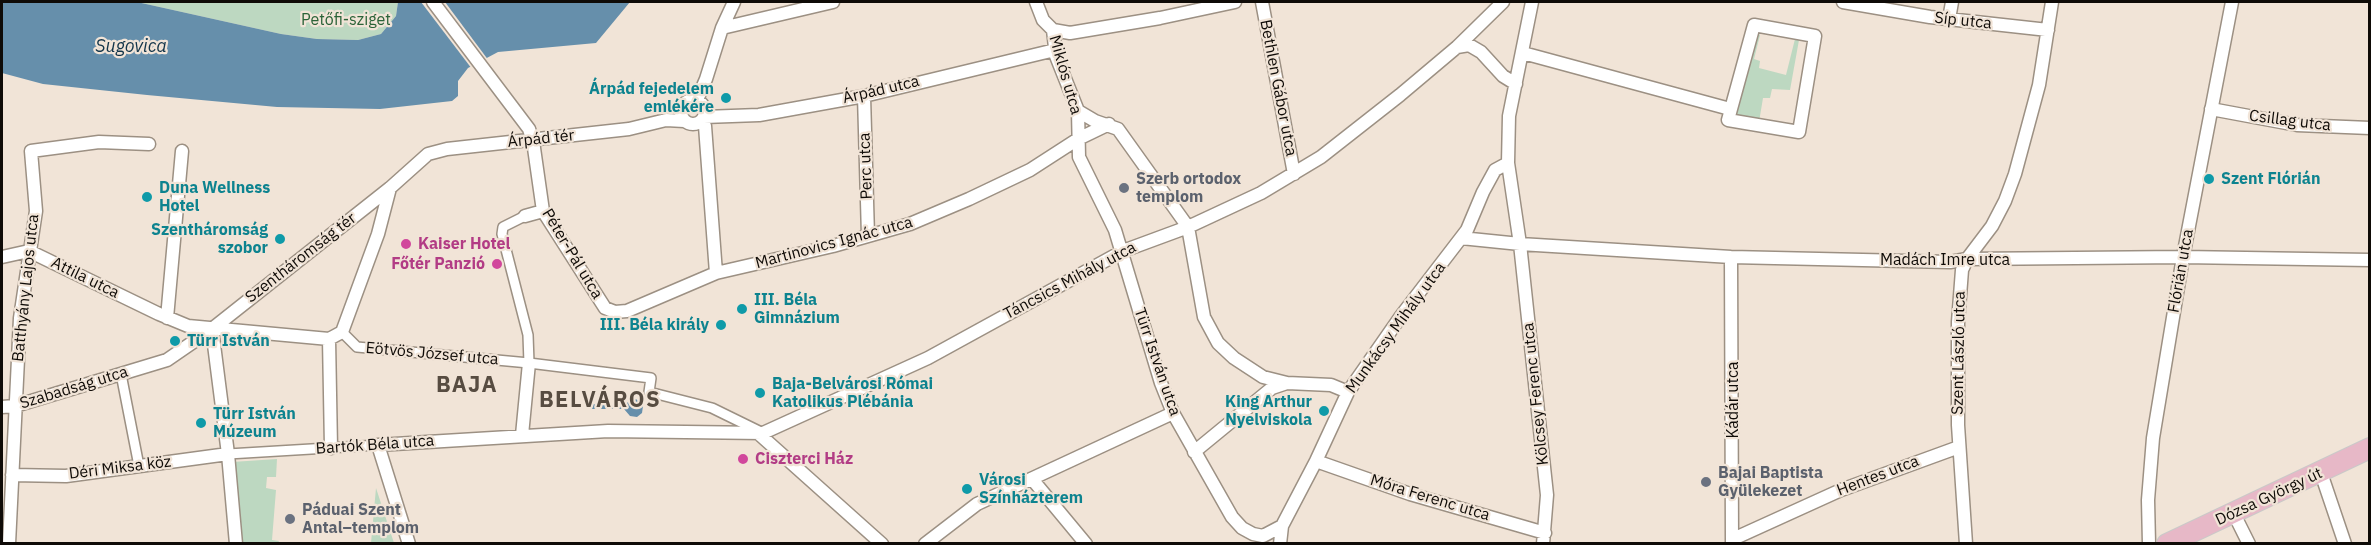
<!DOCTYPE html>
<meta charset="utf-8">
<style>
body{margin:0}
#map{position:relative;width:2371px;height:545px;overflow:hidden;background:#f1e4d7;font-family:"IBM Plex Sans",sans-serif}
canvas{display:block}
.frame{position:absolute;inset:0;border:3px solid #0f0b07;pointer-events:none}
</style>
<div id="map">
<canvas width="2371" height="545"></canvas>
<div class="frame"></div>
</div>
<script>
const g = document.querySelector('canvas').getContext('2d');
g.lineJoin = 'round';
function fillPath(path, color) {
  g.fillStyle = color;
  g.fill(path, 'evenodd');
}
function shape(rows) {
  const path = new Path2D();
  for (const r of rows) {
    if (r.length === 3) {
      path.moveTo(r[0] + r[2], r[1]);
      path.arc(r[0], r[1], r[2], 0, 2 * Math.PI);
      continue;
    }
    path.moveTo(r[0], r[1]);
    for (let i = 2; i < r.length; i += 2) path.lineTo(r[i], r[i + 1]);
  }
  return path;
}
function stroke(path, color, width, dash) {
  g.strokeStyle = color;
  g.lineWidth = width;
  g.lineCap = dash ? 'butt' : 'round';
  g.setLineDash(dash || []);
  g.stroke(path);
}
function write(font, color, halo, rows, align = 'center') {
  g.font = font + ' "IBM Plex Sans",sans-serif';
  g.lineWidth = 4.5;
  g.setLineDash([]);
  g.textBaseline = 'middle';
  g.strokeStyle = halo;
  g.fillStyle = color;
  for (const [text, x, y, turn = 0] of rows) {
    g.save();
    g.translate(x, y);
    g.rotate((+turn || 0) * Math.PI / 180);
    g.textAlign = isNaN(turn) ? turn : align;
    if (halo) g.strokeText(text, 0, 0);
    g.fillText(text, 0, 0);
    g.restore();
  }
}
fillPath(shape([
 [137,2,398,2,396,16,381,34,358,40,317,39,281,34],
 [1757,34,1760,35,1754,59,1760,61,1759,68,1786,75,1795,39,1799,40,1790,90,1772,89,1770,98,1763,98,1759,122,1735,118],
 [277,459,276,477,267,477,266,488,276,490,272,540,279,541,278,543,239,543,232,462],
 [376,488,394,543,371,543]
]), '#bdd8c1');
fillPath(shape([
 [2,2,137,2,281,34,317,39,358,40,381,34,396,16,398,2,630,2,596,43,498,52,468,68,458,81,458,96,452,101,380,109,277,107,147,95,43,84,2,73],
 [636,399,643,406,642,413,637,417,630,416,624,409,589,409,589,404,624,406,629,401]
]), '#668fab');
fillPath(shape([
 [421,2,445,2,489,61,472,69]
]), '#f1e4d7');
const pedestrian = shape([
 [525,216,503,227,502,234,528,335,529,363],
 [342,332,357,347,529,363,651,378,649,392,712,408,761,432],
 [121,374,139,466],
 [228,454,378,445]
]);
const minor = shape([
 [433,2,529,129,533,141,543,211,605,308,615,312,627,311,716,273,833,246,910,224,969,199,1030,170,1078,139,1109,124],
 [1036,2,1043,20,1053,30,1056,56,1078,111,1079,157,1115,230,1161,383,1173,413,1232,517,1242,528,1253,534,1263,536,1282,526],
 [1262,2,1294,174],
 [1532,2,1509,116,1508,163,1520,244,1547,495,1543,544],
 [1843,2,1930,17,2048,30],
 [1949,19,1952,2],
 [1754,25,1815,36,1799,132,1728,120,1754,25],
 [722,28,833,2],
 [1053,30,1070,33,1160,18,1235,2],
 [1457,47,1469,45,1481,52,1503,76,1516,84],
 [1523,53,1730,109],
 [864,96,868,236],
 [693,112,12],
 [697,100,706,79,722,28,734,2],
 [2211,109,2297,125,2370,128],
 [1078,111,1095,121,1118,129,1188,227,1204,317,1218,343,1234,358,1263,377,1287,383],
 [704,117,759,115,864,96,1055,50],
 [702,121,705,126,716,273],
 [525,216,543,211],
 [1461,238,1520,244,1731,257,1950,262,1967,259,2183,257,2370,260],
 [2,257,29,251,159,314,188,326,329,339,342,332,378,234,390,188],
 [1731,257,1732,544],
 [167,318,182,151],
 [212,329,228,454,236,544],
 [329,339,331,448],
 [2,407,15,406,167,360,212,329,390,188,428,154,447,149,629,129,666,120,684,121],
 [759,434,882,544],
 [522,435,529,363],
 [1194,452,1272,388,1287,383,1331,385,1348,392],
 [1316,461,1410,494,1545,533],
 [2321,473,2345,544],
 [12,475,66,476,228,454],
 [1032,479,1086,544],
 [2234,514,2249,544],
 [1733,539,1841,490,1959,447],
 [9,544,20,318,36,211,31,151,99,142,149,144],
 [409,544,378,445,608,431,763,433,928,358,1123,251,1188,227,1261,193,1321,157,1400,95,1457,47,1503,2],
 [925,544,977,504,1173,413],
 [1280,544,1282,526,1316,461,1348,392,1401,316,1467,230,1483,192,1495,170,1508,163],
 [1966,544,1958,425,1958,322,1962,270,1967,259,1992,226,2005,201,2015,174,2039,85,2052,2],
 [2149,544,2148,500,2153,438,2183,257,2232,2]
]);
const primary = shape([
 [2167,544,2370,448]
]);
stroke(pedestrian, '#9c9083', 12);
stroke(minor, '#9c9083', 15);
stroke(primary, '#cac9c8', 22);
stroke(pedestrian, '#fff', 9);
stroke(minor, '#fff', 12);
stroke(primary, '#e7b8c7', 20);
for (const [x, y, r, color] of [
 [726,98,6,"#0f9aa8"],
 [2209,179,6,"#0f9aa8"],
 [1124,188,6,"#6b7280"],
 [147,197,6,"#0f9aa8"],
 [280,239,6,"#0f9aa8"],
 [406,244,6,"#d1479c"],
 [497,264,6,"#d1479c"],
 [742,309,6,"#0f9aa8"],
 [721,325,6,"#0f9aa8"],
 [175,341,6,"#0f9aa8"],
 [760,393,6,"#0f9aa8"],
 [1324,411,6,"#0f9aa8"],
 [201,423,6,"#0f9aa8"],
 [743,459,6,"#d1479c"],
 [1706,482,6,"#6b7280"],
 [967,489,6,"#0f9aa8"],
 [290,519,6,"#6b7280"]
]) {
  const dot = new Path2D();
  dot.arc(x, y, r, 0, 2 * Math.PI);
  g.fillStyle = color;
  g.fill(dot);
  stroke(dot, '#f1e4d7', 2);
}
write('16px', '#2b6338', '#f1e4d7', [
 ["Petőfi-sziget",346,20]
]);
write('16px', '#0f0b07', '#f1e4d7', [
 ["Síp utca",1963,21,6],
 ["Miklós utca",1065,75,74],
 ["Bethlen Gábor utca",1278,88,79],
 ["Árpád utca",881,90,-13],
 ["Csillag utca",2290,121,7],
 ["Árpád tér",541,139,-6],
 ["Perc utca",866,166,-92],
 ["Martinovics Ignác utca",834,243,-15],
 ["Péter-Pál utca",572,254,59],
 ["Szentháromság tér",301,258,-38],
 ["Madách Imre utca",1945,260],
 ["Flórián utca",2181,271,-80],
 ["Attila utca",85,278,26],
 ["Táncsics Mihály utca",1070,281,-28],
 ["Batthyány Lajos utca",26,288,-84],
 ["Munkácsy Mihály utca",1396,328,-54],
 ["Szent László utca",1959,353,-89],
 ["Eötvös József utca",432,354,5],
 ["Türr István utca",1157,362,71],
 ["Szabadság utca",74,388,-17],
 ["Kölcsey Ferenc utca",1536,394,-96],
 ["Kádár utca",1733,400,-90],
 ["Bartók Béla utca",375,445,-4],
 ["Déri Miksa köz",120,468,-7],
 ["Hentes utca",1878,476,-21],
 ["Dózsa György út",2269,497,-25],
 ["Móra Ferenc utca",1430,498,17]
]);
write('bold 16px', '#0d838f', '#f1e4d7', [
 ["Árpád fejedelem",714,89,"right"],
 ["emlékére",714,107,"right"],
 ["Szent Flórián",2221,179],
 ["Duna Wellness",159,188],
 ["Hotel",159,206],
 ["Szentháromság",268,230,"right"],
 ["szobor",268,248,"right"],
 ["III. Béla",754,300],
 ["Gimnázium",754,318],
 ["III. Béla király",709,325,"right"],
 ["Türr István",187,341],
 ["Baja-Belvárosi Római",772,384],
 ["Katolikus Plébánia",772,402],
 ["King Arthur",1312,402,"right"],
 ["Nyelviskola",1312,420,"right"],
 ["Türr István",213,414],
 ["Múzeum",213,432],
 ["Városi",979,480],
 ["Színházterem",979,498]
], 'left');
write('bold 16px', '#5b616d', '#f1e4d7', [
 ["Szerb ortodox",1136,179],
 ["templom",1136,197],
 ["Bajai Baptista",1718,473],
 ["Gyülekezet",1718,491],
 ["Páduai Szent",302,510],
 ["Antal–templom",302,528]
], 'left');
write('bold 16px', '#b23c85', '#f1e4d7', [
 ["Kaiser Hotel",418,244],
 ["Főtér Panzió",485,264,"right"],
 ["Ciszterci Ház",755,459]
], 'left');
write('italic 18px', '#12354a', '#f1e4d7', [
 ["Sugovica",131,47]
]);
g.letterSpacing = '1.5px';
write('bold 22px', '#574c41', '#f1e4d7', [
 ["BAJA",467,386],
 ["BELVÁROS",600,401]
]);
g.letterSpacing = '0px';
</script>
